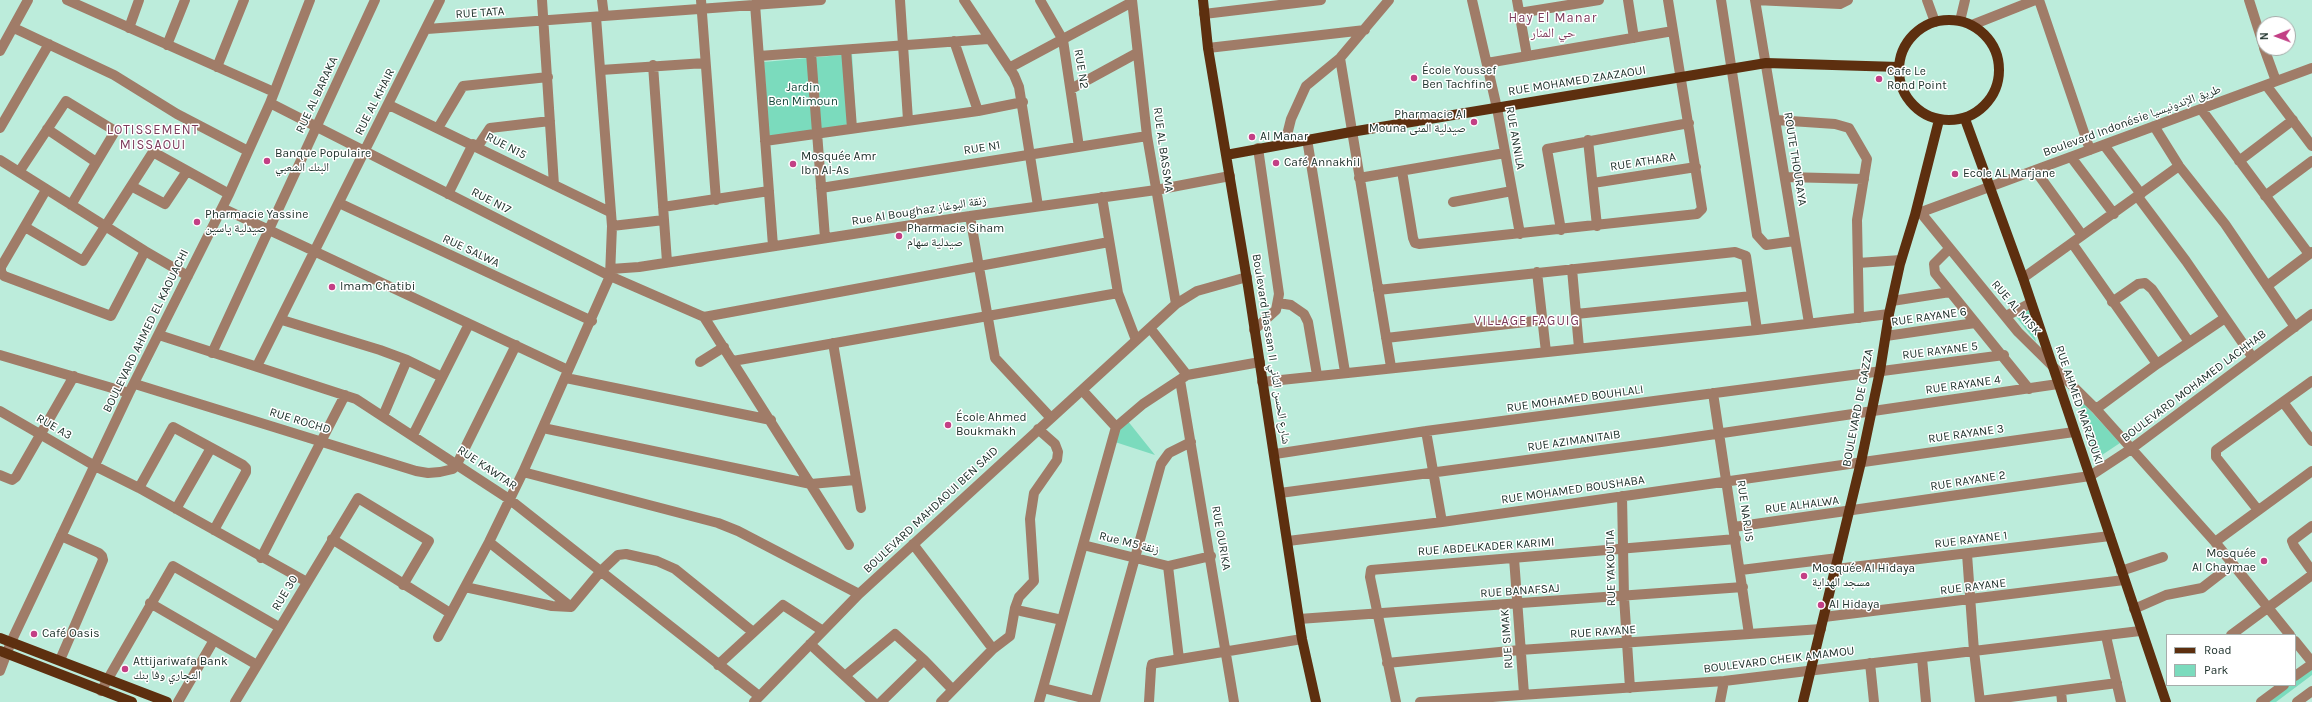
<!DOCTYPE html>
<meta charset="utf-8">
<style>
body{margin:0}
#map{position:relative;width:2312px;height:702px;overflow:hidden;background:#bcecdb;font-family:Karla,sans-serif}
canvas{display:block}
.legend{position:absolute;left:2166px;top:634px;width:130px;height:52px;box-sizing:border-box;background:#fff;border:1px solid #a6adab;margin:0;padding:5px 7px;list-style:none;font-size:12px;color:#20332d}
.legend li{display:flex;align-items:center;gap:8px;height:20px}
.legend b{width:20px;border:1px solid #a6adab}
.north{position:absolute;left:2256px;top:16px;width:40px;height:40px;box-sizing:border-box;background:#fff;border:1px solid #a6adab;border-radius:50%;rotate:269deg;font-size:11px;font-weight:700;line-height:16px;text-align:center;color:#20332d}
.north::after{content:'';display:block;margin:auto;width:14px;height:18px;background:#c33f85;clip-path:polygon(50% 0,100% 100%,50% 72%,0 100%)}
</style>
<div id="map">
<canvas width="2312" height="702"></canvas>
<ul class="legend">
<li><b style="height:5px;background:#5d2f0f"></b>Road</li>
<li><b style="height:11px;background:#7bdbbd"></b>Park</li>
</ul>
<div class="north">N</div>
</div>
<script>
const g = document.querySelector('canvas').getContext('2d');
g.lineJoin = 'round';
function fillPath(path, color) {
  g.fillStyle = color;
  g.fill(path, 'evenodd');
}
function shape(rows) {
  const path = new Path2D();
  for (const r of rows) {
    if (r.length === 3) {
      path.moveTo(r[0] + r[2], r[1]);
      path.arc(r[0], r[1], r[2], 0, 2 * Math.PI);
      continue;
    }
    path.moveTo(r[0], r[1]);
    for (let i = 2; i < r.length; i += 2) path.lineTo(r[i], r[i + 1]);
  }
  return path;
}
function stroke(path, color, width, dash) {
  g.strokeStyle = color;
  g.lineWidth = width;
  g.lineCap = dash ? 'butt' : 'round';
  g.setLineDash(dash || []);
  g.stroke(path);
}
function write(font, color, halo, rows, align = 'center') {
  g.font = font + ' Karla,"Noto Naskh Arabic",sans-serif';
  g.lineWidth = 3;
  g.setLineDash([]);
  g.textBaseline = 'middle';
  g.strokeStyle = halo;
  g.fillStyle = color;
  for (const [text, x, y, turn = 0] of rows) {
    g.save();
    g.translate(x, y);
    g.rotate((+turn || 0) * Math.PI / 180);
    g.textAlign = isNaN(turn) ? turn : align;
    if (halo) g.strokeText(text, 0, 0);
    g.fillText(text, 0, 0);
    g.restore();
  }
}
fillPath(shape([
 [852,54,856,123,769,139,764,62],
 [2028,305,2036,342,2017,318],
 [2078,397,2120,443,2096,459],
 [1127,420,1155,455,1115,442,1117,429],
 [2312,667,2312,675,2276,702,2265,702,2288,685,2295,685,2295,680]
]), '#7bdbbd');
stroke(shape([
 [67,0,274,92],
 [542,0,554,185],
 [602,0,604,16],
 [701,0,716,200],
 [900,0,908,120],
 [964,0,1014,75,1019,87,1038,206],
 [1040,0,1063,40,1079,147],
 [1132,0,1147,136,1176,304],
 [1472,0,1497,108,1520,234],
 [1517,0,1527,56],
 [1628,0,1634,38],
 [1721,0,1757,235,1766,245,1795,241],
 [1755,0,1809,323],
 [1755,0,1840,4,1848,0],
 [1927,0,1935,22],
 [2039,0,2090,150],
 [2249,0,2264,47],
 [755,4,773,246],
 [1519,13,1599,0],
 [1204,14,1321,0],
 [1960,21,1965,0],
 [1972,25,2035,0],
 [14,28,114,75,177,114,248,151],
 [129,28,139,0],
 [427,29,821,0],
 [954,41,978,111],
 [167,45,185,0],
 [1208,48,1365,30],
 [2264,48,2276,81],
 [846,50,852,128],
 [0,51,28,0],
 [811,53,825,238],
 [759,56,988,39],
 [1340,58,1391,367],
 [1487,63,1673,31],
 [653,65,667,262],
 [217,67,244,0],
 [1009,68,1132,2],
 [601,70,705,63],
 [2266,85,2312,146],
 [1071,89,1137,53],
 [270,103,610,276,704,317],
 [389,105,610,212],
 [2201,109,2309,254],
 [1776,120,1835,124,1849,128,1867,159,1857,220,1859,318],
 [2154,126,2179,166,2225,224,2295,327],
 [0,128,49,44],
 [438,128,463,86,548,77],
 [47,129,96,162],
 [1307,139,1345,372],
 [1588,140,1597,226],
 [765,141,978,111,1023,102],
 [1285,143,1291,119,1306,86,1340,58,1389,0],
 [2104,145,2141,194],
 [478,146,490,128,550,121],
 [2071,157,2114,214],
 [0,160,145,251,188,276],
 [2239,161,2293,120],
 [2035,170,2082,235],
 [1402,171,1413,238,1415,243,1419,244,1697,214,1702,209,1668,0],
 [19,172,66,101,112,129,114,133,71,205],
 [1785,177,1864,179],
 [1359,178,1505,153],
 [1593,183,1696,167],
 [133,187,165,204,187,171],
 [821,188,1147,136],
 [46,190,1,267,1,272,4,276,111,316,145,251],
 [448,194,473,144],
 [2265,196,2312,161],
 [1102,197,1118,293,1136,340],
 [2138,197,2186,261,2253,358],
 [1453,202,1512,191],
 [339,203,592,321],
 [663,207,769,191],
 [222,208,568,370],
 [1921,213,2018,332,2096,409,2215,542,2290,635],
 [1916,214,2312,68],
 [970,216,995,358,1051,418],
 [612,226,664,220],
 [25,227,83,261,153,152,229,194],
 [1561,230,1547,149,1689,123],
 [2072,243,2157,364],
 [1949,249,1934,264,1935,273,2029,389],
 [1858,263,1901,260],
 [611,269,639,267,970,216,1156,190,1230,176],
 [1572,269,1579,348],
 [1537,272,1546,352],
 [2023,278,2179,166],
 [2267,286,2312,252],
 [1378,290,1735,252,1746,256,1757,330],
 [1892,301,1950,292],
 [2112,302,2138,284,2145,283,2152,289,2189,342],
 [1278,303,1291,305,1304,314,1308,322,1317,375],
 [1576,314,1752,296],
 [2006,316,2031,303],
 [704,317,1109,242],
 [704,317,849,545],
 [282,320,380,350,407,360,442,377],
 [1150,328,1187,375],
 [1254,330,1276,310,1279,294,1258,148],
 [159,335,356,399,509,499,759,696],
 [1886,336,1975,323],
 [1386,338,1543,320],
 [833,343,861,508],
 [212,353,375,0],
 [0,355,129,393],
 [733,361,1118,293],
 [700,362,724,347],
 [257,366,440,0],
 [566,378,771,420],
 [1180,380,1234,702],
 [1262,382,1757,330,1889,314],
 [135,384,416,471,428,473,440,472,453,469,457,464,516,345],
 [1082,390,1116,427],
 [1713,393,1749,634],
 [2283,402,2312,441],
 [2096,409,2157,364,2225,318],
 [0,411,95,466,139,488,307,582],
 [383,416,407,360],
 [543,428,811,484,855,480],
 [1038,429,1055,444,1058,452,1057,460,1034,493,1030,519,1034,581,1019,597,1015,608,1021,611,1062,620],
 [1426,431,1442,522],
 [413,435,469,324],
 [1275,454,1426,431,2004,355],
 [523,472,718,523,738,531,859,594],
 [0,475,12,480,16,477,74,376],
 [139,488,173,427,243,465,246,468,246,472,214,530],
 [1280,493,1661,442,2058,384],
 [1622,496,1624,597,1630,688],
 [176,509,211,448],
 [2258,510,2216,457,2216,450,2312,381],
 [2312,526,2292,541,2294,546,2312,571],
 [1734,527,2090,476,2131,449,2312,314],
 [332,539,450,613],
 [1288,541,1442,522,2074,432],
 [489,542,571,607],
 [2215,542,2312,471],
 [913,544,993,649],
 [1083,545,1168,566,1211,556],
 [1967,554,1974,651,1980,702],
 [261,558,345,395],
 [1514,558,1524,694],
 [1168,566,1179,659],
 [1836,569,2110,536],
 [1741,570,1838,558],
 [2121,571,2163,557],
 [465,587,552,606,571,607,601,571,618,555,626,554,657,561,675,569,753,632],
 [150,603,257,665],
 [2134,609,2166,595,2202,588,2233,564],
 [1824,617,2124,580],
 [1299,619,1743,587],
 [2231,635,2312,575],
 [2106,636,2121,702],
 [438,637,489,542,523,472,610,276,612,226,596,17],
 [2295,641,2312,662],
 [810,644,873,702],
 [1922,658,1926,702],
 [60,660,103,560,102,556,99,553,61,536],
 [1387,663,1520,650,1821,629],
 [1870,663,1874,702],
 [718,665,783,605,823,631],
 [0,671,11,642,129,393,229,194,270,103,310,0],
 [846,675,895,634,924,660,952,689],
 [2295,676,2312,664],
 [1043,688,1095,701],
 [101,691,173,566,279,627],
 [2061,691,2062,702],
 [1980,701,2117,683],
 [178,702,214,640],
 [235,702,358,498,429,541,403,585],
 [754,702,859,594,1176,304,1197,291,1247,277],
 [881,702,924,660],
 [941,702,993,649,1010,636,1015,608],
 [1039,702,1116,427,1143,404,1187,375,1260,362],
 [1095,702,1161,464,1169,453,1191,442],
 [1149,702,1151,669,1152,664,1156,663,1302,639],
 [1396,702,1370,577,1371,570,1736,539],
 [1420,702,1724,681,2140,631],
 [1720,702,1724,681],
 [2261,702,2284,685],
 [2297,702,2312,691]
]), '#a07c68', 10);
stroke(shape([
 [1203,0,1208,48,1248,286,1302,639,1316,702],
 [1949,70,50],
 [1965,119,2023,278,2166,702],
 [1226,155,1351,132,1766,63,1899,67],
 [0,638,167,702],
 [0,651,132,702],
 [1803,702,1861,462,1880,371,1889,314,1900,264,1915,215,1939,120]
]), '#5d2f0f', 10);
for (const [x, y, r, color] of [
 [1414,78,4,"#c33f85"],
 [1879,79,4,"#c33f85"],
 [1474,122,4,"#c33f85"],
 [1252,137,4,"#c33f85"],
 [267,161,4,"#c33f85"],
 [1276,163,4,"#c33f85"],
 [793,164,4,"#c33f85"],
 [1955,174,4,"#c33f85"],
 [197,222,4,"#c33f85"],
 [899,236,4,"#c33f85"],
 [332,287,4,"#c33f85"],
 [948,425,4,"#c33f85"],
 [2264,561,4,"#c33f85"],
 [1804,576,4,"#c33f85"],
 [1821,605,4,"#c33f85"],
 [34,634,4,"#c33f85"],
 [125,669,4,"#c33f85"]
]) {
  const dot = new Path2D();
  dot.arc(x, y, r, 0, 2 * Math.PI);
  g.fillStyle = color;
  g.fill(dot);
  stroke(dot, '#fff', 1.5);
}
write('12px', '#20332d', '#fff', [
 ["RUE TATA",480,13,-4],
 ["RUE N2",1081,69,81],
 ["RUE MOHAMED ZAAZAOUI",1577,81,-9],
 ["RUE AL BARAKA",317,95,-65],
 ["RUE AL KHAIR",375,102,-63],
 ["Boulevard Indonésie طريق الإندونيسيا",2132,121,-20],
 ["RUE ANNILA",1515,138,80],
 ["RUE N15",506,146,27],
 ["RUE N1",982,148,-9],
 ["RUE AL BASSMA",1163,150,82],
 ["ROUTE THOURAYA",1795,159,81],
 ["RUE ATHARA",1643,162,-9],
 ["RUE N17",491,201,27],
 ["Rue Al Boughaz زنقة البوغاز",919,211,-9],
 ["RUE SALWA",471,251,25],
 ["RUE AL MISK",2016,308,49],
 ["RUE RAYANE 6",1929,317,-8],
 ["BOULEVARD AHMED EL KAOUACHI",146,331,-64],
 ["Boulevard Hassan II شارع الحسن الثاني",1271,349,81],
 ["RUE RAYANE 5",1940,351,-7],
 ["RUE RAYANE 4",1963,385,-8],
 ["BOULEVARD MOHAMED LACHHAB",2194,386,-37],
 ["RUE MOHAMED BOUHLALI",1575,399,-8],
 ["RUE AHMED MARZOUKI",2079,405,71],
 ["BOULEVARD DE GAZZA",1858,408,-79],
 ["RUE ROCHD",300,421,17],
 ["RUE A3",54,427,30],
 ["RUE RAYANE 3",1966,434,-8],
 ["RUE AZIMANITAIB",1574,441,-8],
 ["RUE KAWTAR",487,468,34],
 ["RUE RAYANE 2",1968,481,-9],
 ["RUE MOHAMED BOUSHABA",1573,490,-8],
 ["RUE ALHALWA",1802,505,-7],
 ["BOULEVARD MAHDAOUI BEN SAID",931,510,-43],
 ["RUE NARJIS",1745,511,82],
 ["RUE OURIKA",1221,538,80],
 ["RUE RAYANE 1",1971,540,-7],
 ["Rue M5 زنقة",1129,543,14],
 ["RUE ABDELKADER KARIMI",1486,547,-4],
 ["RUE YAKOUTIA",1611,568,-91],
 ["RUE RAYANE",1973,587,-7],
 ["RUE BANAFSAJ",1520,591,-4],
 ["RUE 30",285,593,-59],
 ["RUE RAYANE",1603,632,-4],
 ["RUE SIMAK",1507,639,-94],
 ["BOULEVARD CHEIK AMAMOU",1779,660,-7]
]);
write('12px', '#20332d', '#fff', [
 ["École Youssef",1422,71],
 ["Ben Tachfine",1422,85],
 ["Cafe Le",1887,72],
 ["Rond Point",1887,86],
 ["Pharmacie Al",1466,115,"right"],
 ["Mouna صيدلية المنى",1466,129,"right"],
 ["Al Manar",1260,137],
 ["Banque Populaire",275,154],
 ["البنك الشعبي",275,168],
 ["Mosquée Amr",801,157],
 ["Ibn Al-As",801,171],
 ["Café Annakhil",1284,163],
 ["Ecole AL Marjane",1963,174],
 ["Pharmacie Yassine",205,215],
 ["صيدلية ياسين",205,229],
 ["Pharmacie Siham",907,229],
 ["صيدلية سهام",907,243],
 ["Imam Chatibi",340,287],
 ["École Ahmed",956,418],
 ["Boukmakh",956,432],
 ["Mosquée",2256,554,"right"],
 ["Al Chaymae",2256,568,"right"],
 ["Mosquée Al Hidaya",1812,569],
 ["مسجد الهداية",1812,583],
 ["Al Hidaya",1829,605],
 ["Café Oasis",42,634],
 ["Attijariwafa Bank",133,662],
 ["التجاري وفا بنك",133,676]
], 'left');
write('12px', '#134638', '#fff', [
 ["Jardin",803,88],
 ["Ben Mimoun",803,102]
]);
g.letterSpacing = '1px';
write('13px', '#7d3b5b', '#fff', [
 ["Hay El Manar",1553,18],
 ["حي المنار",1553,33],
 ["LOTISSEMENT",153,130],
 ["MISSAOUI",153,145],
 ["VILLAGE FAGUIG",1527,321]
]);
g.letterSpacing = '0px';
</script>
